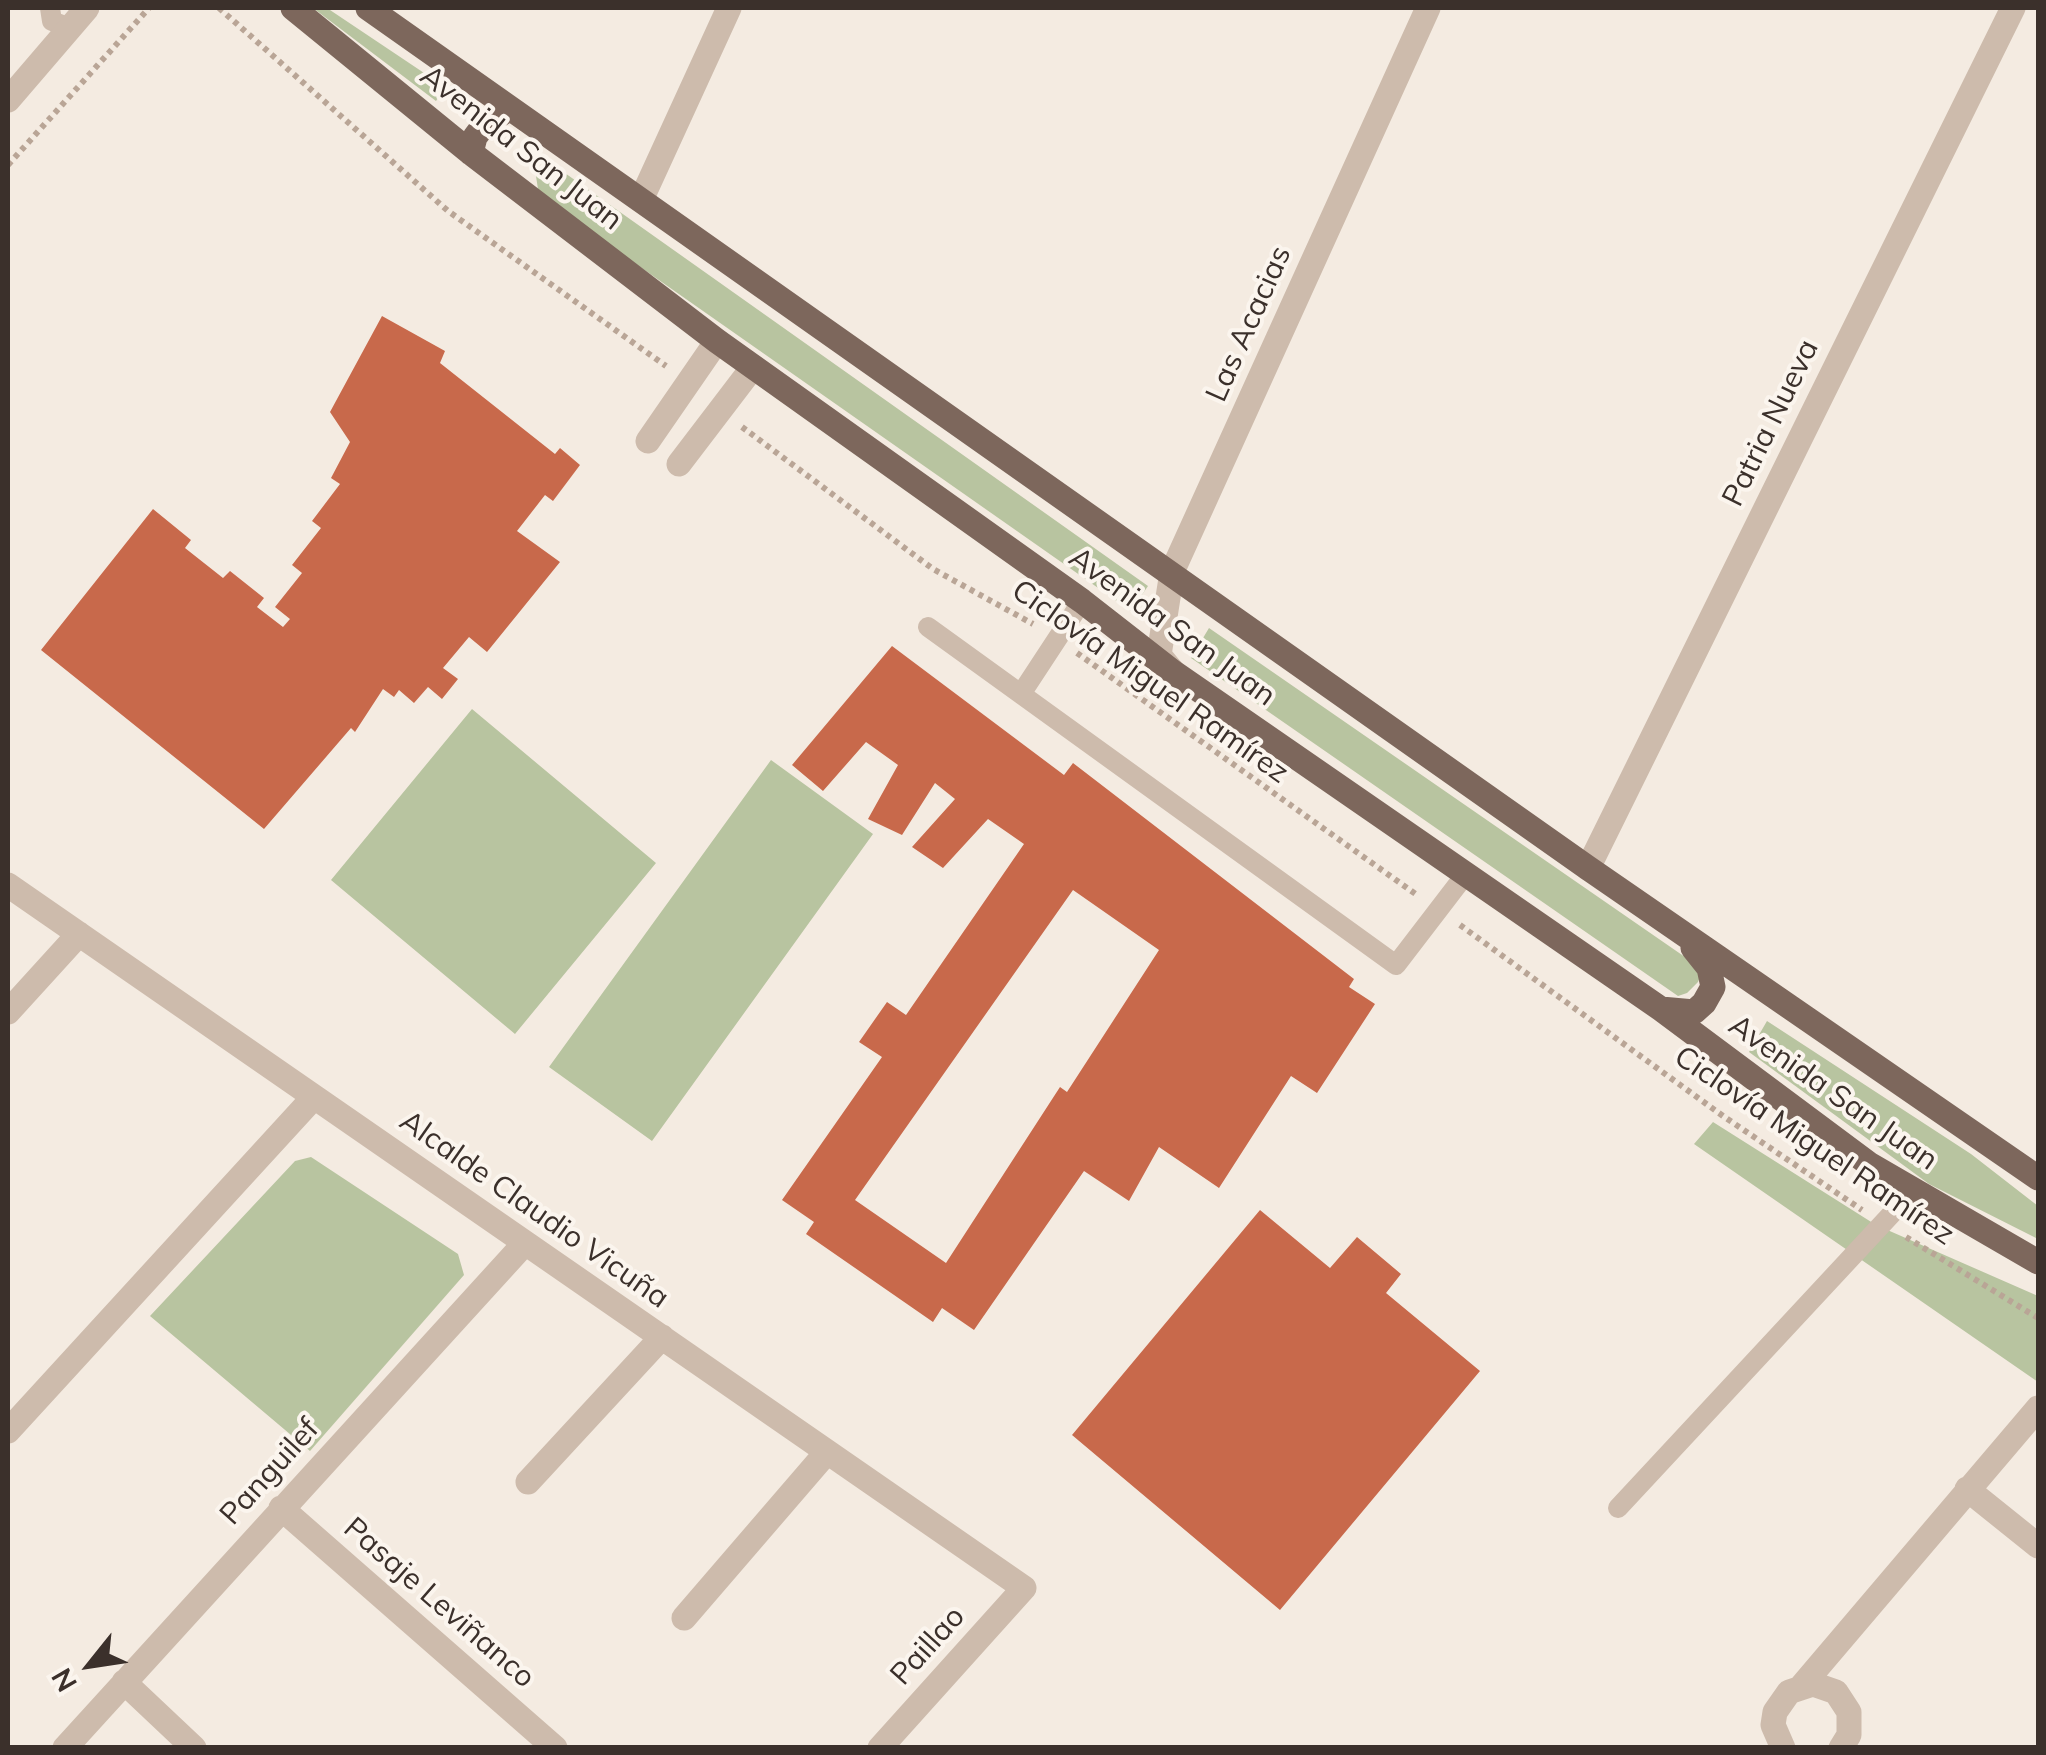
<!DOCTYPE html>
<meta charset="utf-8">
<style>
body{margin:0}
#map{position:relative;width:2046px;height:1755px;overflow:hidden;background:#f4ebe1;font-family:Mulish,sans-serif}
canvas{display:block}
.frame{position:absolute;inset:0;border:10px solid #3b302b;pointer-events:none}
.north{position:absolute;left:40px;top:1615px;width:100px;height:100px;-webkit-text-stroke:8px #fbf5ee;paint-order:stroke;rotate:240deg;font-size:28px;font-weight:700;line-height:40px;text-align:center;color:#3b302b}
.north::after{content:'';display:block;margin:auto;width:35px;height:45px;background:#3b302b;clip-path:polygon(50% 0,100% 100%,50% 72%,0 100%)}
</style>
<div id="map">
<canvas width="2046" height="1755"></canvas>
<div class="frame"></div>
<div class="north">N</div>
</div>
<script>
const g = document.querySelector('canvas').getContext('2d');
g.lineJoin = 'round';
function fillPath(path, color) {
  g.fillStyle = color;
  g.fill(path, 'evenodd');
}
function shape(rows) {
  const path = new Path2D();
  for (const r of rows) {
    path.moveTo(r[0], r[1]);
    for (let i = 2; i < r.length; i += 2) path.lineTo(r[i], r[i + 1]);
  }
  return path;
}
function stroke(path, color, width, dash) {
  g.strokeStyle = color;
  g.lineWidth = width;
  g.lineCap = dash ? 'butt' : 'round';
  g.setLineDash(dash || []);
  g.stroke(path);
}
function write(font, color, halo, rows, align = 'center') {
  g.font = font + ' Mulish,sans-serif';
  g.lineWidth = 8;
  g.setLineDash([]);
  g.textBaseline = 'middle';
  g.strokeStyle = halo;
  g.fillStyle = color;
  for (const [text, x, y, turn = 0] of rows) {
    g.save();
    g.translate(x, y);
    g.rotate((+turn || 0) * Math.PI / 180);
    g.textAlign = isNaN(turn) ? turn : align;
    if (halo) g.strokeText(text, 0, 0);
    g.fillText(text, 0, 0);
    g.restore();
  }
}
fillPath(shape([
 [313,8,327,8,445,87,436,101],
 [555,166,1148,586,1131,611,539,196,536,176,542,169],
 [1209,628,1698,966,1701,974,1698,982,1687,993,1678,996,1191,658],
 [472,709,656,863,515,1034,331,880],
 [771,760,873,834,652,1141,549,1067],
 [1767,1021,1971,1154,2038,1206,2038,1239,1929,1184,1749,1052],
 [1713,1122,1876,1225,2038,1296,2038,1382,1694,1144],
 [311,1157,458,1254,464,1275,310,1451,150,1316,295,1161]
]), '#b8c4a0');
fillPath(shape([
 [382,316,445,351,440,363,555,454,560,448,580,465,553,501,545,495,517,531,560,562,487,652,469,637,443,668,458,679,442,699,428,687,414,703,399,690,394,697,383,689,355,732,351,728,264,829,41,650,153,509,191,540,185,548,223,578,230,571,264,598,257,607,283,627,290,619,275,607,302,573,292,565,321,528,312,521,340,484,331,478,350,442,330,412],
 [892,646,1064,775,1073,763,1354,979,1349,987,1375,1004,1317,1093,1291,1076,1219,1188,1159,1147,1129,1201,1084,1171,974,1330,942,1308,933,1322,806,1234,814,1222,782,1200,882,1057,859,1042,887,1002,906,1015,1024,844,988,819,943,868,912,847,955,799,935,783,902,835,868,819,898,765,866,742,823,791,792,765],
 [1073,890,1159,950,1067,1092,1060,1087,946,1263,855,1200],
 [1260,1210,1330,1268,1357,1237,1401,1274,1386,1293,1480,1371,1280,1610,1072,1435]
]), '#c8694b');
stroke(shape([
 [219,8,448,211,666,366],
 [8,165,149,8],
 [742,427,933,569,1033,624],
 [1077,653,1417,895],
 [1460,925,1723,1116,1862,1210],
 [1906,1237,2038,1318]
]), '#b9a596', 6, [5, 5]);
stroke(shape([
 [50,8,52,21,70,28],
 [928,627,1396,965,1465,875],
 [1021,694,1082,601],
 [1618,1508,1912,1192]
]), '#cdbbac', 20);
stroke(shape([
 [8,100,87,8],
 [641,200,729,8],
 [648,441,717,341],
 [679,464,753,367],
 [1173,672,1159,655,1172,572,1428,8],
 [1588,868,2013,8],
 [8,885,1024,1588,880,1748],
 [8,1012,79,934],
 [8,1431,314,1097],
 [528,1482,662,1337],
 [1967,1489,2038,1546],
 [281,1508,555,1748],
 [684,1618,827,1452],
 [124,1682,194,1748],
 [1800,1688,2038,1408],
 [65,1748,525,1243],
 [1783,1748,1773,1725,1775,1712,1789,1692,1813,1684,1836,1692,1849,1712,1849,1735,1841,1748]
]), '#cdbbac', 25);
stroke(shape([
 [293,8,471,153,717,341,1082,601,1173,672,1661,1009,1869,1164,2038,1262],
 [368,8,1588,868,2038,1178],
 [471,153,475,137,484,125,510,108],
 [1661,1009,1694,1012,1704,1003,1713,987,1709,968,1693,948]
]), '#7d675c', 25);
write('30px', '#3b302b', '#fbf5ee', [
 ["Avenida San Juan",521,148,38],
 ["Las Acacias",1249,324,-66],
 ["Patria Nueva",1771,423,-64],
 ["Avenida San Juan",1172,627,36],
 ["Ciclovía Miguel Ramírez",1150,682,35],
 ["Avenida San Juan",1833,1093,35],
 ["Ciclovía Miguel Ramírez",1814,1146,34],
 ["Alcalde Claudio Vicuña",534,1210,35],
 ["Panguilef",270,1472,-48],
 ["Pasaje Leviñanco",439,1603,41],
 ["Paillao",928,1646,-48]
]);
</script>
